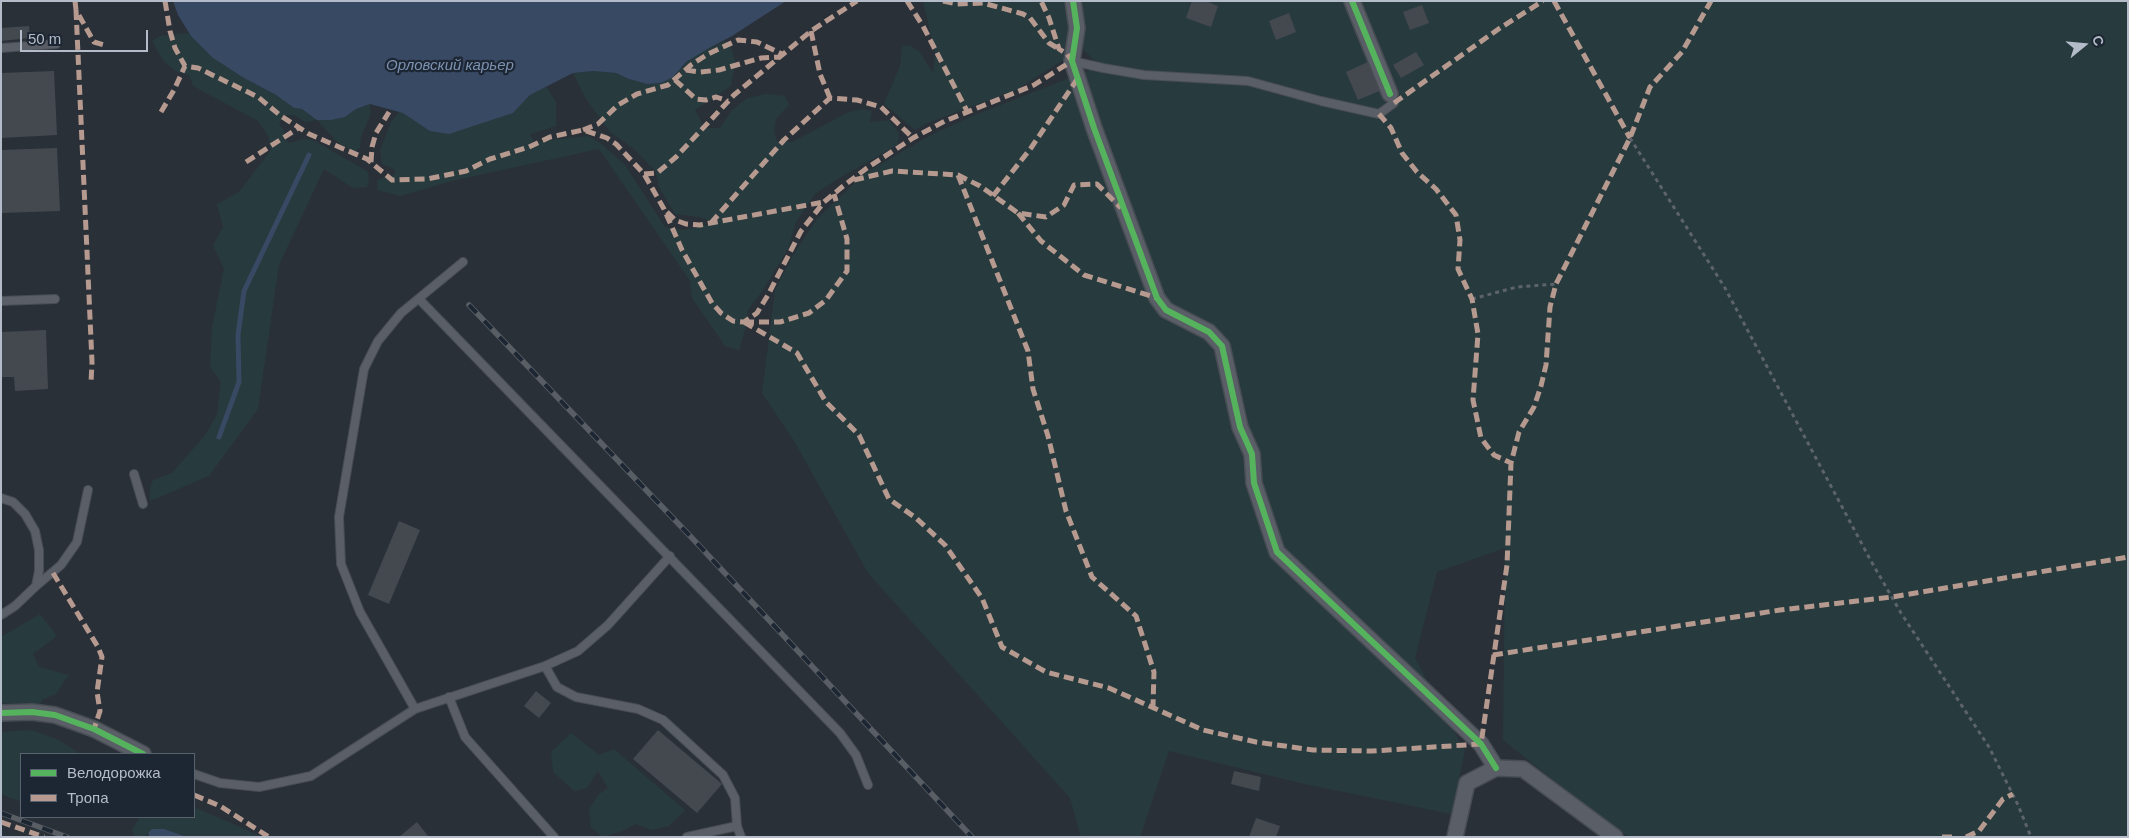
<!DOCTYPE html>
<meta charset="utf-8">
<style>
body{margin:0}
#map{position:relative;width:2129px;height:838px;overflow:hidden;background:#2a3038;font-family:Helvetica,sans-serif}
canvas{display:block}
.frame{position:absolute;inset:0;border:2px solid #b4bcc9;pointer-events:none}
.legend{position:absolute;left:20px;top:753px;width:175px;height:65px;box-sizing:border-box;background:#1d2633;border:1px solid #59626f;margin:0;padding:6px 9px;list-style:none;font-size:15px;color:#b4bcc9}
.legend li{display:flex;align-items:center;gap:10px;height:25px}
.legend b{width:25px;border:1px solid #59626f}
.north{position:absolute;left:2059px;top:20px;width:50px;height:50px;-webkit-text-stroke:4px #1d2633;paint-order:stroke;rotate:73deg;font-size:14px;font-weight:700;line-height:20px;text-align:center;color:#b4bcc9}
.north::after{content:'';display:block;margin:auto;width:18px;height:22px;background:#b4bcc9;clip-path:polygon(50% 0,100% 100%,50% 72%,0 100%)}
.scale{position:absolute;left:20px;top:30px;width:128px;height:22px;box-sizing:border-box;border:2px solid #b4bcc9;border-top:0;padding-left:6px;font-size:15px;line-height:18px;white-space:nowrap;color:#b4bcc9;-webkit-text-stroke:4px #1d2633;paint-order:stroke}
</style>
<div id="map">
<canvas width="2129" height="838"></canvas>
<div class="frame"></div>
<ul class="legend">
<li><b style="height:6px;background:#56b35d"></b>Велодорожка</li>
<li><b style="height:6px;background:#b69a8f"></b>Тропа</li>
</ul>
<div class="north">С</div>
<div class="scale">50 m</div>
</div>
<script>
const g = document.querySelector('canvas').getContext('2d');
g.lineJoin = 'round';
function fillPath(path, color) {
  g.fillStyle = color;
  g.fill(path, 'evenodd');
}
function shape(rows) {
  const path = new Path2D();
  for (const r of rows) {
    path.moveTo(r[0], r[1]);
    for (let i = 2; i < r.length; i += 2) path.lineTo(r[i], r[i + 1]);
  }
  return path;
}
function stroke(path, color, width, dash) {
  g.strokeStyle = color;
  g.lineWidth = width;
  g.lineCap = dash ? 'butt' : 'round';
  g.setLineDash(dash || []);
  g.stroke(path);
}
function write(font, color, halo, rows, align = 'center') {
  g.font = font + ' Helvetica,sans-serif';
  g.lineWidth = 4.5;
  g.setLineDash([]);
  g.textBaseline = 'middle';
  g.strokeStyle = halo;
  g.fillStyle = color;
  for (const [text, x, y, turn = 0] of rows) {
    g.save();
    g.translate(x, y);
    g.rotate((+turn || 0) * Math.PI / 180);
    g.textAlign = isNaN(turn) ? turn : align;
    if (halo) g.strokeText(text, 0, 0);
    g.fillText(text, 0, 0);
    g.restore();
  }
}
fillPath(shape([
 [923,1,2128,1,2128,837,1631,837,1619,832,1503,740,1505,548,1437,572,1415,658,1465,751,1451,814,1300,783,1169,751,1140,837,1081,837,1070,798,868,573,794,441,762,393,775,290,792,257,816,220,865,173,931,135,970,117,1100,66,1082,48,1016,90,925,124,915,130,884,104,900,66,902,45,911,46,919,51,933,73,935,53],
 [189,33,213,58,244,78,276,95,294,108,302,109,309,114,344,117,356,109,370,104,371,113,361,137,360,148,354,152,337,142,317,120,305,122,294,115,286,115,279,123,284,131,288,143,304,139,315,141,367,171,369,179,367,187,353,188,324,169,279,265,258,409,209,476,150,501,150,489,153,480,172,473,206,434,217,414,221,382,210,367,212,327,224,269,213,245,223,227,217,204,239,192,271,150,268,136,258,121,193,86,189,75,175,71,163,60,152,41,160,36],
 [725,41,730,44,735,61,731,86,695,110,705,128,720,128,732,110,747,98,766,94,785,96,789,105,776,119,774,131,777,142,792,142,849,112,863,109,872,111,870,122,889,120,899,133,898,145,839,178,815,194,796,222,788,249,763,290,748,310,745,330,739,350,725,346,692,298,690,281,599,149,456,180,400,196,378,190,377,180,395,174,394,169,382,164,380,150,391,122,399,112,513,113,530,95,546,86,556,102,556,126,530,134,534,142,588,136,602,144,625,165,665,227,683,230,717,223,699,217,675,214,659,187,655,171,634,149,610,132,586,99,573,73,593,71,616,73,629,79,647,84,661,83,673,77,686,62,709,48],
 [40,614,57,636,33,654,39,667,69,675,56,694,42,700,40,704,1,703,1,637],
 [32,730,59,740,80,754,21,754,21,802,1,794,1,732],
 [571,733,599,755,614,749,685,810,669,826,652,830,636,824,620,832,602,837,591,827,589,809,599,794,608,788,598,771,587,788,574,791,553,772,551,752],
 [194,807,263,837,187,837,164,829,152,829,144,837,135,837,132,830,140,817,194,817]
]), '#273a3e');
fillPath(shape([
 [173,1,786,1,732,36,709,48,686,62,673,77,661,83,647,84,629,79,616,73,593,71,573,73,530,95,513,113,449,134,430,131,403,113,370,104,356,109,345,117,331,120,317,120,302,109,294,108,276,95,244,78,213,58,191,36,178,15],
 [152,829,164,829,187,837,150,837,148,833]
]), '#384963');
stroke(shape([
 [219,437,239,382,238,335,244,291,309,155]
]), '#384963', 5);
fillPath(shape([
 [1192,1,1206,1,1218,6,1211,27,1186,18],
 [1422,5,1429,23,1410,30,1403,12],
 [1289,13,1296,32,1276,40,1269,21],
 [29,26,30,38,1,41,1,28],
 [1416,52,1424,65,1401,78,1393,65],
 [1370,61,1382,90,1358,100,1346,72],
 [54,71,57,135,1,138,1,73],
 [57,148,60,211,1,213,1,150],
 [46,330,48,389,15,391,14,377,1,377,1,332],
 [399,521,420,530,389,604,368,595],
 [536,691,551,703,539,718,524,706],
 [658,730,722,784,697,813,633,759],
 [1234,771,1261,777,1259,791,1231,784],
 [1256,818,1280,826,1276,837,1249,837],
 [417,822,428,836,399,837]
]), '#444950');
const lane = shape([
 [1,48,56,44],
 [1072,61,1103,68,1144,75,1248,81,1321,101,1379,114,1394,103,1390,94],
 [419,299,840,733,856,755,868,785],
 [1,301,55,299],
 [134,474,143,504],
 [1,498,13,502,25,514,35,531,39,550,39,571,36,586,15,606,1,615],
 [36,586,61,565,77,542,88,490],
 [545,666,557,687,576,697,638,709,663,720,723,775,735,798,737,826,741,837],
 [449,697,465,737,554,837],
 [415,709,360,612,341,564,339,517,364,369,378,341,401,313,463,262],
 [194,774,220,783,259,787,311,776,415,709,545,666,578,651,608,625,670,556],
 [687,837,737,826]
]);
const street = shape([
 [1073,1,1077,28,1072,61,1094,128,1157,298,1166,310,1209,332,1222,346,1240,427,1252,454,1254,483,1277,552,1481,744,1496,768],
 [1352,1,1390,94],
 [1,713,32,712,55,715,94,729,143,754],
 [1455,837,1467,783,1496,768,1523,769,1615,837]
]);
stroke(lane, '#484c53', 10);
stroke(street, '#484c53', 18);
stroke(shape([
 [1630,138,1725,288,1871,561,1901,613,1989,747,2018,805,2031,837],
 [1472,299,1517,287,1556,284]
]), '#5d636a', 3, [4, 4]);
stroke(lane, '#5a5e66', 8);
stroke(street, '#5a5e66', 15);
const rail = shape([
 [469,305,692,538,972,837],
 [1,813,67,837]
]);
stroke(rail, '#595d64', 5.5);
stroke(rail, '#1d2633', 4, [11]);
stroke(shape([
 [75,1,76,10,94,42,104,45],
 [165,1,170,31,175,48,185,66,198,68,258,97,281,116,309,134,367,159,392,180,427,179,466,171,490,159,529,147,550,137,583,130,607,138,616,144,644,174,664,209,682,250,712,303,721,313,733,321,744,322,757,313,768,295,801,231,824,202,842,187,867,168,913,138,945,121,1034,85,1072,61,1067,54,1059,49,1049,18,1041,1],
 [907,1,923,26,967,111],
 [943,1,957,4,983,3,1023,14,1030,18,1049,43,1059,49],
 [1554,1,1630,138],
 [76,10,92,362,91,383],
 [811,31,820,74,830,98],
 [686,70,700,72,719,70,761,58,779,57],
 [675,80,696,99,706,100,716,97,728,101],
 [1394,103,1500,28,1543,1],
 [161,112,174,90,185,66],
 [1379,114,1391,128,1402,153,1417,172,1436,189,1456,215,1460,240,1458,269,1472,299,1478,334,1473,400,1481,438,1494,455,1511,463],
 [583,130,598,124,618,105,637,94,668,85,691,65,708,54,738,40,757,42,782,54],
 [246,162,300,127],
 [371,162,372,147,376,133,389,112],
 [644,174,657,173,676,157,734,95,811,31,857,1],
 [958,175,1028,351,1033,389,1048,436,1066,511,1092,577,1136,616,1154,672,1153,706],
 [854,180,892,171,958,175,980,186,1018,213,1046,217,1064,205,1074,185,1097,184,1121,208],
 [993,196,1031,148,1078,78],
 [667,212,675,220,686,224,700,225,824,202],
 [1018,213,1041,241,1084,275,1157,298],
 [711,223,784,140,830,98,857,100,881,107,913,138],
 [744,322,797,353,826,402,859,435,889,499,916,518,945,545,982,598,1002,647,1046,672,1109,688,1203,730,1256,742,1313,750,1372,751,1481,744,1507,565,1511,463,1519,432,1534,407,1541,386,1546,365,1550,307,1556,284,1630,138,1650,87,1682,52,1711,1],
 [744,322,780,322,809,313,826,300,847,271,847,239,834,194],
 [53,573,98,647,102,657,97,692,100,711,94,729],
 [1493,655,1780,610,1892,597,2128,557],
 [194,795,220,806,269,837],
 [1,822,44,837],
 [1942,837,1954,837],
 [1966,837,1979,831,2003,799,2013,794]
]), '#b69a8f', 5, [10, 5]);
stroke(shape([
 [1073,1,1077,28,1072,61,1094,128,1157,298,1166,310,1209,332,1222,346,1240,427,1252,454,1254,483,1277,552,1481,744,1496,768],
 [1352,1,1390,94],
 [1,713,32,712,55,715,94,729,143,754]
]), '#56b35d', 6);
write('italic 15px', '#7c92b1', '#1d2633', [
 ["Орловский карьер",450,66]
]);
</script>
